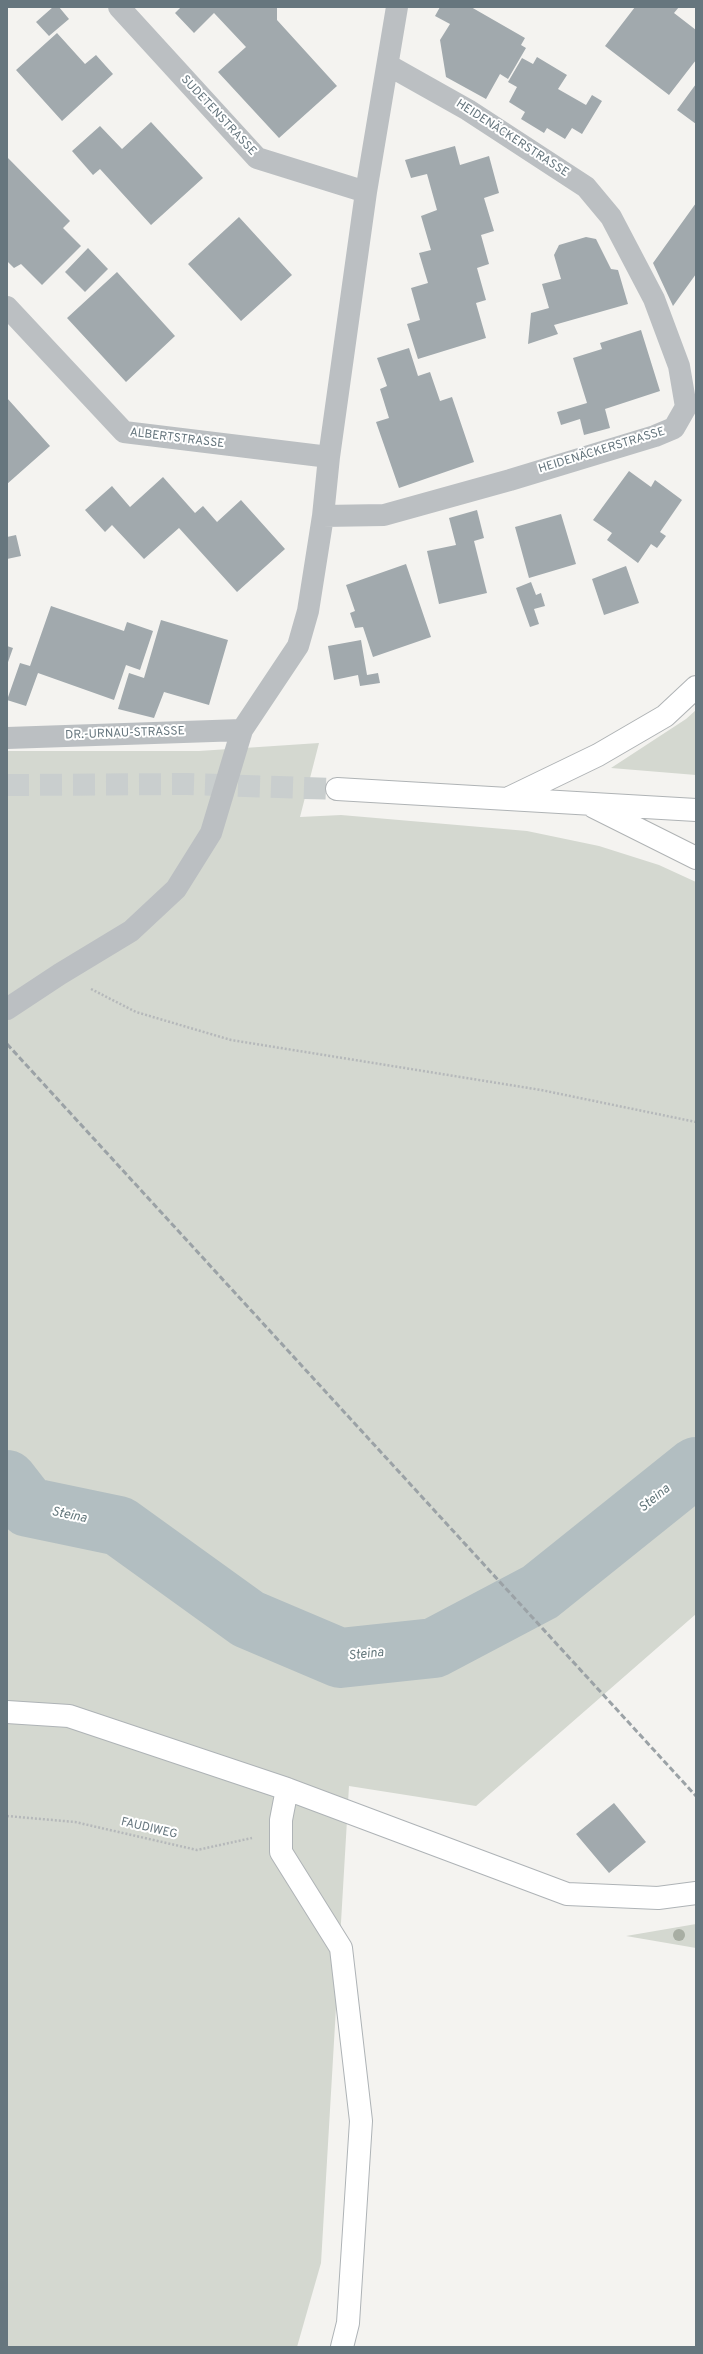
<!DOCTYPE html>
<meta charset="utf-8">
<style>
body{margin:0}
#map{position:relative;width:703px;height:2354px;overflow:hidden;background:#f4f3f0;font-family:Overpass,sans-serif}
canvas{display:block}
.frame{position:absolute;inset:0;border:8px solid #66767e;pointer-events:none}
</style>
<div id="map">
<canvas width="703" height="2354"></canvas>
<div class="frame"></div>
</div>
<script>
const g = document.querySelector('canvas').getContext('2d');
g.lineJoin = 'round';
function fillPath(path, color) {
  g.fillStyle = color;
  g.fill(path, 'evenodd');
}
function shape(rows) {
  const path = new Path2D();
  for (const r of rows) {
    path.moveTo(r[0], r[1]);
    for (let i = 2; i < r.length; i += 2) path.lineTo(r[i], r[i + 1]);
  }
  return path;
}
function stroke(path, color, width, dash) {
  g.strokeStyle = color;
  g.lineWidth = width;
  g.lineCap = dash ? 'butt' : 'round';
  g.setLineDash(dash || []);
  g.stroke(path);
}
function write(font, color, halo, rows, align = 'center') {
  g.font = font + ' Overpass,sans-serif';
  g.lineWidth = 4;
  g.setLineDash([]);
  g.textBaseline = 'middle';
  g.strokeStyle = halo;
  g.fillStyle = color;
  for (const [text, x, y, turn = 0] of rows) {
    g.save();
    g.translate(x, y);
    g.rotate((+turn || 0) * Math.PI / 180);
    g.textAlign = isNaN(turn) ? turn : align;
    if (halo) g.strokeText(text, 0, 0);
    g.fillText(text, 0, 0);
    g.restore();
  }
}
fillPath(shape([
 [696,710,696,775,611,768,686,719],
 [319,743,300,817,341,815,527,831,599,846,659,865,696,882,696,1614,476,1806,349,1786,321,2263,297,2347,7,2347,7,751,199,751],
 [696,1924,696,1948,626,1936]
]), '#d4d8d0');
stroke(shape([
 [7,1480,28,1507,119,1526,248,1619,340,1658,434,1648,540,1592,696,1467]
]), '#b2bec1', 60);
fillPath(shape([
 [53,7,59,7,69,19,49,36,36,22],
 [181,7,277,7,277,20,337,86,279,138,218,72,246,47,214,13,194,33,175,13],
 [440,7,471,7,525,38,521,45,526,48,508,79,500,74,486,99,446,77,440,40,450,24,435,16],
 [635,7,679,7,674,13,696,30,696,60,669,95,605,46],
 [57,33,85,64,96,55,113,74,62,121,16,70],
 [537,57,567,75,558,89,586,105,592,95,602,101,582,134,572,128,565,139,547,128,544,133,521,119,525,112,509,102,517,87,508,82,522,58,533,64],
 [696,84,696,124,677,110],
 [151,122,203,178,151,225,100,169,93,175,72,151,100,126,122,149],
 [455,146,460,165,489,156,499,193,484,198,494,231,481,235,489,264,477,268,486,300,476,303,486,338,418,359,407,324,420,320,411,288,428,283,419,253,431,250,421,216,437,210,427,174,411,178,405,160],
 [7,157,70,221,63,228,81,246,42,285,21,264,14,268,7,261],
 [696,203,696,274,673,306,653,263],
 [239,217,292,275,241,321,188,264],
 [586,237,596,239,611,269,618,270,628,304,554,325,558,334,528,344,531,313,549,308,542,284,561,279,554,255,559,245],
 [88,248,108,269,85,292,65,272],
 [117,272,175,336,126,382,67,318],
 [641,330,660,391,605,409,610,428,584,435,580,419,561,425,557,412,587,403,573,358,602,349,600,343],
 [409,348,418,376,430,372,440,401,452,397,474,462,399,488,376,422,389,418,380,389,387,386,377,358],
 [7,398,50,446,7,484],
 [629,471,651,487,655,480,682,500,660,532,666,536,657,548,651,544,638,563,607,540,612,533,593,520],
 [163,477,195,513,203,506,217,522,241,500,285,549,237,592,179,528,144,559,112,525,105,532,85,510,112,486,130,507],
 [477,510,484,538,474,541,487,593,439,604,427,551,456,545,449,518],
 [561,514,576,564,529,578,515,527],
 [16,535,21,556,7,559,7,537],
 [406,564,431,637,373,657,363,627,355,628,350,613,355,611,346,585],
 [626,566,639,603,604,615,592,579],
 [531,582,536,595,541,593,545,606,534,609,539,624,530,627,516,588],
 [51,606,124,631,127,622,153,631,140,670,126,665,114,700,38,673,26,706,7,700,20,663,30,666],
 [161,620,228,640,209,705,164,692,154,718,118,709,129,673,144,678],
 [361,640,367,675,378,673,380,683,360,686,358,675,334,680,328,646],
 [7,646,13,648,7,665],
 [614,1803,646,1842,609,1873,576,1834]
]), '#a1a9ad');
stroke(shape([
 [7,785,188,784,337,789]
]), '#c9cece', 22, [22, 11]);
const secondary = shape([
 [7,1712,69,1716,287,1789,567,1894,658,1898,696,1893],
 [287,1789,281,1820,281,1852,341,1948,361,2121,348,2323,342,2347]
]);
const highway = shape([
 [337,789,696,810],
 [511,797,598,755,665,716,696,687],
 [594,807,696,858]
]);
stroke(secondary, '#aeb3b6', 24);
stroke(highway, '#afb3b5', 24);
stroke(shape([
 [91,989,136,1012,231,1040,541,1090,696,1122],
 [7,1816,75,1822,197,1850,252,1838]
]), '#b5b8ba', 2.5, [2, 2]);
stroke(shape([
 [119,7,257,158,366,192],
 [7,307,124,432,329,457],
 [323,516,384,515,510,480,655,436,674,428,686,407,679,366,654,299,611,217,586,187,468,110,388,65],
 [7,738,242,730],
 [7,1009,60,974,131,931,176,889,211,833,242,730,298,646,308,611,323,516,329,457,366,192,397,7]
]), '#bbbfc2', 22);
stroke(secondary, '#fff', 22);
stroke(highway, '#fff', 22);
stroke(shape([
 [7,1044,696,1796]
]), '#9ba2a6', 3, [6, 3]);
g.fillStyle = '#a8aea3';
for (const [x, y] of [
 [679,1935]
]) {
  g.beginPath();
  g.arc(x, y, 6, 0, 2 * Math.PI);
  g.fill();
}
write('12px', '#66767e', '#fff', [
 ["SUDETENSTRASSE",218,116,47],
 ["HEIDENÄCKERSTRASSE",512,139,33],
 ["ALBERTSTRASSE",177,439,7],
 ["HEIDENÄCKERSTRASSE",602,451,-17],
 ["DR.-URNAU-STRASSE",125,734,-2],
 ["FAUDIWEG",149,1829,13]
]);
write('italic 13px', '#63777b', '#fff', [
 ["Steina",655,1499,-39],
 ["Steina",69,1516,12],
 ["Steina",366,1655,-6]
]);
</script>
